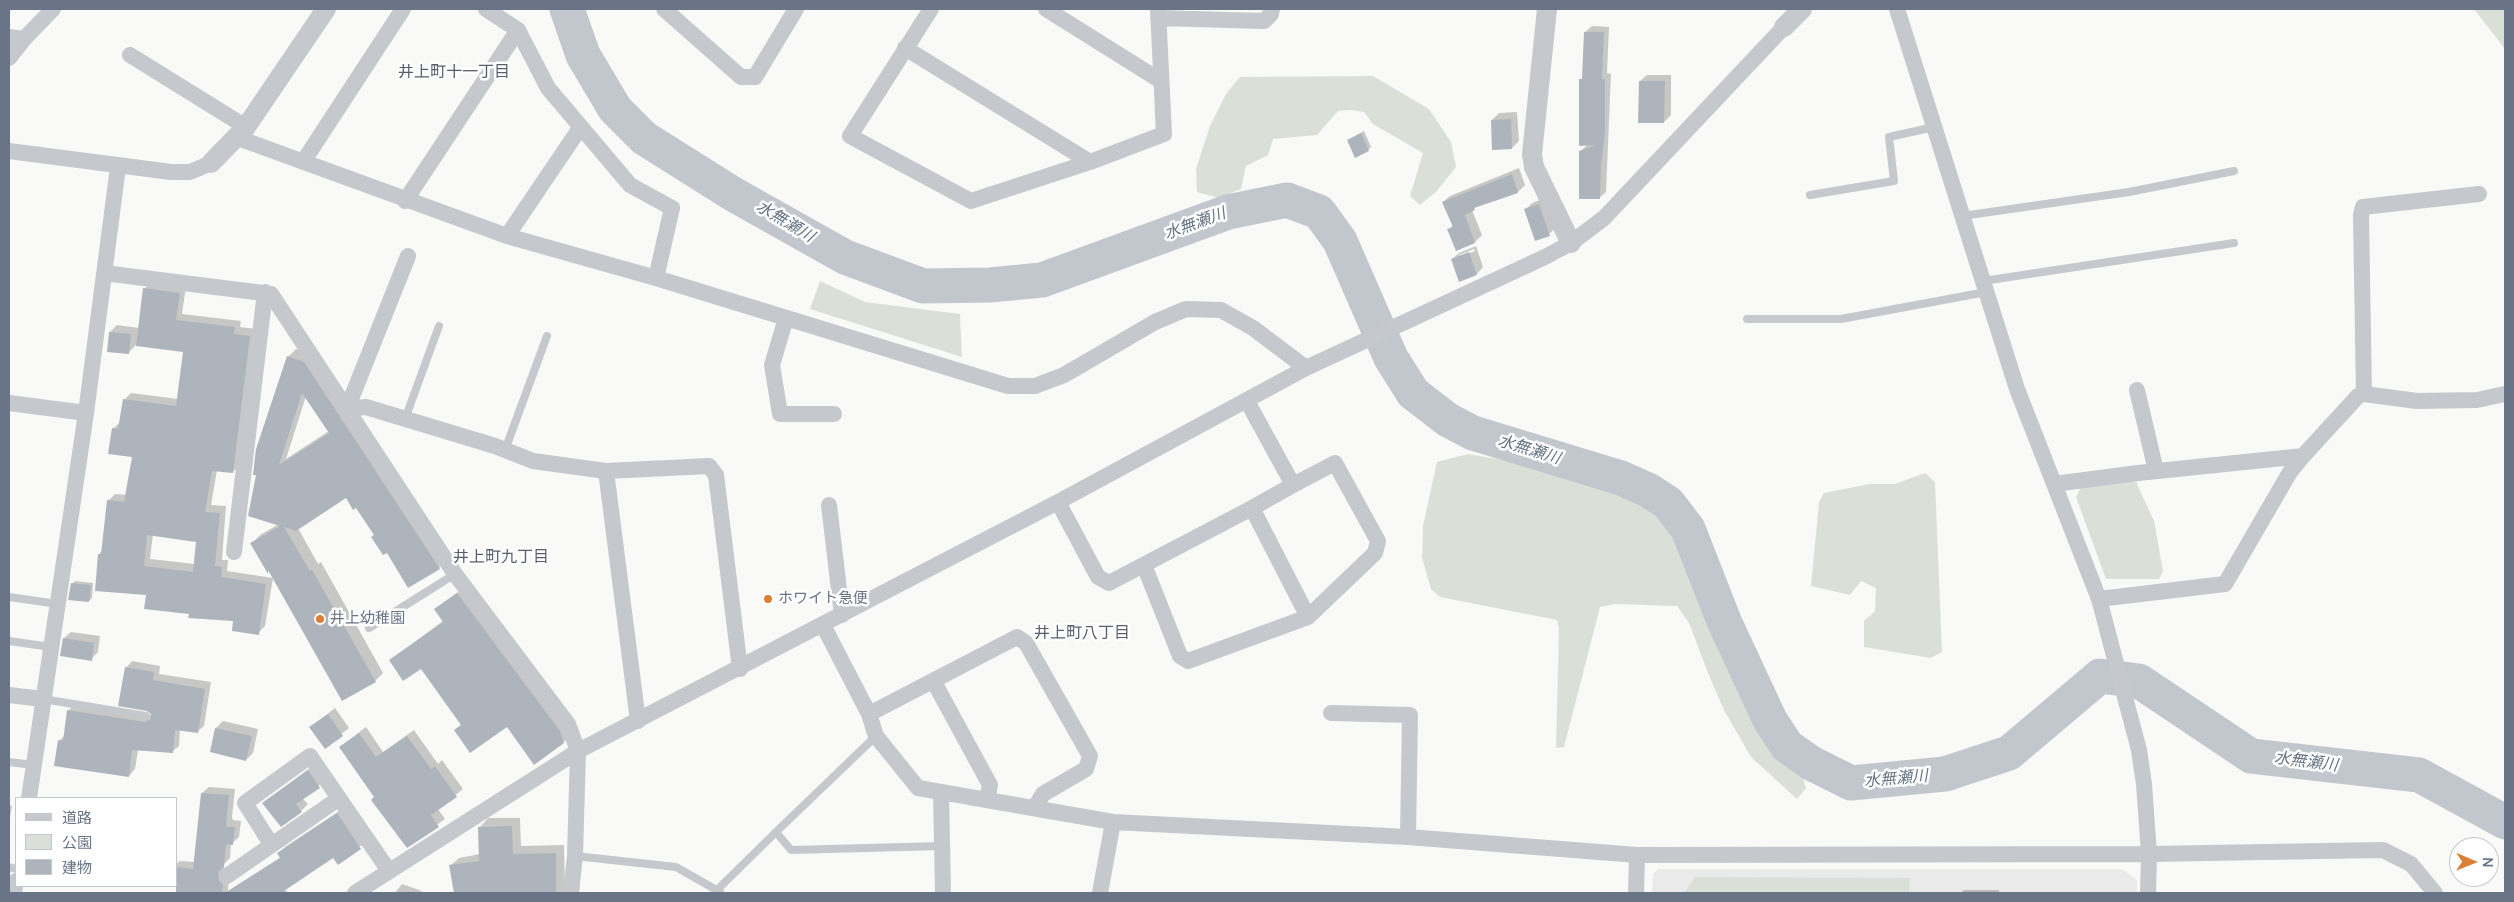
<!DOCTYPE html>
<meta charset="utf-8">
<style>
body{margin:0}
#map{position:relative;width:2514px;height:902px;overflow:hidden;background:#f9f9f7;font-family:Manrope,"Noto Sans JP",sans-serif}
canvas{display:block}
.frame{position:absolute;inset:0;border:10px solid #6a7487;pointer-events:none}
.legend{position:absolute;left:15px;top:797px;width:162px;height:90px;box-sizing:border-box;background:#fff;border:1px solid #c3c7cf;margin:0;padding:6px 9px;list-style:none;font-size:15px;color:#6a7487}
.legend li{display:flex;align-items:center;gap:10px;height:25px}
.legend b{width:25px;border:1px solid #c3c7cf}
.north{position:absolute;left:2449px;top:837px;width:50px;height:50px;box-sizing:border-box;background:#fff;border:1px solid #c3c7cf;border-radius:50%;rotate:91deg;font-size:14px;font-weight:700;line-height:20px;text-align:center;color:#6a7487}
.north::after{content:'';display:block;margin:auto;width:18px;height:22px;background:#dc7f35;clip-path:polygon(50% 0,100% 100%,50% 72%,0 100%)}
</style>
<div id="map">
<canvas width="2514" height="902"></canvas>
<div class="frame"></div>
<ul class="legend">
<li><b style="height:6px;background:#c5c8cc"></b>道路</li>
<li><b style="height:14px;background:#dae0d8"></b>公園</li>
<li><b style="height:14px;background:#aeb4bb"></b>建物</li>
</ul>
<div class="north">N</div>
</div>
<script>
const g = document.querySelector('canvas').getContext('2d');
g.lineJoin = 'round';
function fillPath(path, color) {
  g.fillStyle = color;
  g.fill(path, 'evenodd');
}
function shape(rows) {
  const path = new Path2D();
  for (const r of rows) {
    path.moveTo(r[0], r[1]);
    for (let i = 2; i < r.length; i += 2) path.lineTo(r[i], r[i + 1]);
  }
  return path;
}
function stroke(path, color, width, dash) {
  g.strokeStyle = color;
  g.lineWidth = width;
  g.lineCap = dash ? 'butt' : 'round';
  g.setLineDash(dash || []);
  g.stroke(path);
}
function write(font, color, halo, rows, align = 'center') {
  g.font = font + ' Manrope,"Noto Sans JP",sans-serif';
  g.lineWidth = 5;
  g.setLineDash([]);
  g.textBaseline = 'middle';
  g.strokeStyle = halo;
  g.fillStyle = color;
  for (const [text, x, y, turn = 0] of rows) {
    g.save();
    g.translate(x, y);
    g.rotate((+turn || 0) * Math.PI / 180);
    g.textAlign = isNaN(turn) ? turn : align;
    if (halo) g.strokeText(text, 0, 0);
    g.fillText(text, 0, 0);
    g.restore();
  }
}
fillPath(shape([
 [1658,869,2122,869,2137,880,2137,893,1652,893,1653,874]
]), '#eaeaea');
fillPath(shape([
 [2474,9,2505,9,2505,49],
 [1373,76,1429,109,1451,142,1456,167,1436,192,1420,205,1410,196,1423,153,1373,124,1364,112,1352,110,1338,111,1317,135,1273,139,1268,155,1246,166,1241,189,1219,198,1197,192,1196,169,1210,126,1226,94,1240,77],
 [820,281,865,302,960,314,962,357,810,309],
 [1468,454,1538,466,1596,481,1655,501,1680,532,1746,687,1766,725,1800,769,1806,788,1797,799,1751,757,1724,710,1708,673,1689,623,1677,606,1615,604,1600,607,1564,747,1556,748,1559,629,1557,620,1440,597,1431,589,1422,558,1423,526,1437,462],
 [1925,473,1935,482,1942,652,1931,658,1864,647,1864,621,1875,611,1876,588,1861,581,1850,595,1811,586,1819,502,1824,493,1870,484,1895,484],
 [2120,479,2136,482,2154,521,2163,571,2159,579,2106,579,2076,497,2081,487],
 [1695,877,1910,878,1909,893,1684,893]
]), '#dae0d8');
fillPath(shape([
 [1592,26,1609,27,1607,73,1611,74,1606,192,1599,198,1581,151,1588,144,1581,79,1583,77,1585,32],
 [1647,75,1671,75,1671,115,1664,122,1640,81],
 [1517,112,1519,141,1512,148,1492,120,1499,113],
 [1364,131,1371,147,1368,150,1348,140],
 [1519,168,1525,185,1518,192,1478,205,1472,210,1482,235,1475,242,1456,249,1449,230,1453,225,1443,202,1450,196],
 [1545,198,1556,228,1549,234,1525,210,1532,203],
 [1476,246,1483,267,1477,274,1452,259,1459,253],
 [1474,249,1475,251,1459,257,1459,255],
 [151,282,186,286,182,314,241,321,240,327,256,329,240,465,233,472,217,470,211,505,226,506,222,560,228,560,227,571,273,578,265,626,258,633,235,620,190,613,147,594,99,554,102,551,108,501,115,494,127,495,134,456,113,429,121,421,124,400,131,393,178,399,184,351,136,345,128,353,110,332,117,325,139,328,144,289],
 [153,534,197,540,195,564,150,559],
 [296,349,312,354,447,560,439,568,387,551,356,506,346,496,298,528,318,564,321,562,383,673,375,681,270,570,268,572,252,544,260,535,279,524,250,515,288,357],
 [306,396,329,431,286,459],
 [75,581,93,583,92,598,89,601,72,584],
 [464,588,570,735,564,742,507,725,455,730,462,724,421,667,390,661,443,621,435,609],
 [71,632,100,636,98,652,91,659,64,638],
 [132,661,160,666,159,674,211,682,204,726,197,732,180,729,179,746,172,752,138,750,135,769,129,776,59,741,66,734,68,711,75,704,152,715,126,668],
 [335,708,349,728,325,747,311,727],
 [223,721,258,729,253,753,246,760,211,751,216,728],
 [366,727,383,752,414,730,438,764,442,760,463,789,438,809,445,819,408,846,340,747],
 [315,764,326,780,302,798,308,804,301,811,264,803],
 [209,787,235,789,232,817,233,820,241,821,239,837,231,844,230,858,224,864,225,875,229,878,228,891,281,857,279,854,285,847,344,808,367,841,338,863,333,856,285,889,288,893,191,893,176,871,176,864,180,861,195,862,202,793],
 [9,805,12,806,9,823],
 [488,818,520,818,521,846,564,845,565,893,455,893,450,866,459,858,480,854,480,827],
 [402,884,422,891,421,893,395,893],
 [1964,890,1999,890,1999,893,1960,893]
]), '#0003');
stroke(shape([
 [567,9,583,55,615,109,644,138,733,194,845,257,923,286,990,285,1042,280,1228,212,1287,200,1319,212,1340,241,1391,358,1413,393,1448,420,1473,433,1621,478,1648,490,1668,503,1688,529,1724,621,1770,720,1787,746,1811,763,1851,783,1945,774,2009,753,2100,676,2139,681,2251,756,2419,775,2505,822]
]), '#c2c7ce', 35);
fillPath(shape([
 [1584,32,1604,32,1602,79,1605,79,1605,133,1601,164,1600,199,1579,199,1579,151,1596,145,1579,146,1579,79,1582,79],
 [1639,81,1665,81,1664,123,1638,123],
 [1511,119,1512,149,1492,150,1491,120],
 [1361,133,1369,151,1355,158,1347,140],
 [1512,174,1518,193,1474,208,1475,210,1465,215,1475,243,1456,251,1447,229,1453,227,1442,202],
 [1539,204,1550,236,1535,241,1524,209],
 [1469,252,1477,275,1459,282,1451,259],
 [143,288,180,293,176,320,235,327,234,334,250,336,233,473,212,471,205,512,220,513,215,566,222,567,221,577,266,584,259,635,232,631,233,621,188,618,189,614,144,609,146,595,95,591,98,554,101,554,107,500,124,502,132,457,108,454,112,428,118,429,123,399,176,406,183,352,136,346],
 [147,535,196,542,193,572,144,566],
 [109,332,131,334,129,354,107,352],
 [287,356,304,362,440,569,408,588,387,553,383,555,371,537,374,535,356,508,353,510,346,498,296,531,284,527,310,571,312,570,376,682,342,701,268,570,268,574,250,543,280,526,248,516,256,475,253,475,256,449],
 [302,393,329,433,279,465],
 [71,583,91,585,89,602,68,600],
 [457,593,560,731,564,743,534,765,507,727,470,753,454,730,461,725,421,669,403,681,389,660,443,622,434,609],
 [63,638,94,643,92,661,60,656],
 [125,667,154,672,153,680,205,689,198,733,175,730,173,753,132,750,129,777,54,766,58,740,63,741,67,710,145,722,151,719,151,714,147,711,118,706],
 [328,714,343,736,325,749,309,727],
 [215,728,252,736,246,761,210,752],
 [359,733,376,757,407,736,431,769,435,766,457,797,431,815,439,827,407,848,371,800,374,797,339,747],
 [308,770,320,788,296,804,302,812,281,827,262,803],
 [201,793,229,795,226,824,227,827,235,827,233,845,226,844,224,866,218,872,219,881,223,885,222,893,176,892,176,867,193,869],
 [337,813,361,849,338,865,333,858,281,893,225,893,280,858,277,853],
 [512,826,513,854,556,853,556,893,454,893,449,865,479,861,478,827]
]), '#aeb4bb');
stroke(shape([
 [1810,195,1894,181,1889,137,1934,127],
 [1962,216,2129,192,2234,171],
 [1983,281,2234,243],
 [1747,319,1841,319,1986,292],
 [405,419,439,326],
 [505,450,547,336],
 [9,597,58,604],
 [369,628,455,574],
 [9,641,51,647],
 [43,699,146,716],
 [9,762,34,765],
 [776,832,791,850,942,846],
 [575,856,676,867,720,892],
 [9,867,16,869],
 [717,893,718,889,776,832,876,736]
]), '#c5c8cc', 8);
stroke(shape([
 [486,9,518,30,548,88,630,185,672,208,656,278],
 [664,9,741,77,755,77,796,9],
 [931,9,850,136,971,201,1090,162,1164,134,1158,9],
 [1046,9,1161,81],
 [1897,9,2017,389,2099,599,2139,750,2144,784,2149,854,2148,893],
 [1158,18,1264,21,1271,14,1272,9],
 [9,37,24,39,9,58],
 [24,39,53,9],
 [905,48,1090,162],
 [130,55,246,127],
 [238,138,507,236,656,278,1008,386,1035,386,1064,375,1155,322,1186,309,1221,310,1253,328,1306,368],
 [9,151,171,172,190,172,211,163],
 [303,162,403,9],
 [405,201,518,30],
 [507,236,580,128],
 [104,273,271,294,455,574,568,724,578,751,575,856,571,893],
 [786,318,772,365,780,414,834,414],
 [2137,390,2156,471],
 [2364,394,2361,215,2363,207,2479,194],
 [9,403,86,413],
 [347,409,366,407,495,446,533,461,606,471,709,466,716,475,740,669],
 [347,409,408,256],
 [606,471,638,721],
 [2054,484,2138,473,2303,456,2358,396,2364,394,2417,401,2477,400,2505,394],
 [1058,502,1098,577,1109,583,1252,508,1293,485,1247,401],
 [829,505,842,615],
 [1252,508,1308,617],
 [234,552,265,292],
 [1144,565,1180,656,1188,661,1308,617,1375,553,1378,541,1335,463,1293,485],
 [2099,599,2225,584,2290,472,2303,456],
 [823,625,869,714,876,736,918,788,1113,822,1408,837,1637,855,2149,854,2383,850,2411,864,2435,893],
 [934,682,990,785,987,800],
 [9,695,43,699],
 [1331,713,1410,715,1408,837],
 [869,714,1017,637,1026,643,1090,756,1086,769,1043,794,1035,807],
 [941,792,943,893],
 [29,798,86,413,118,167],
 [271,844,245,803,310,756,389,871],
 [227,876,338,799],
 [14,893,16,881],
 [355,893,578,751,1058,502,1306,368,1545,257,1571,243,1604,218,1784,27],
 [1100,893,1113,822],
 [1636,893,1637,855]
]), '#c5c8cc', 16);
stroke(shape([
 [1547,9,1532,154,1534,167,1571,243],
 [1784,27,1802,9],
 [211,163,246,127,326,9]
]), '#c5c8cc', 20);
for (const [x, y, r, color] of [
 [768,599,5,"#dc7f35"],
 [320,619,5,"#dc7f35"]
]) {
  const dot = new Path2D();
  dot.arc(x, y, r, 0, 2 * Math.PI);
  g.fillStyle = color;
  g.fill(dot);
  stroke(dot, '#fff', 2);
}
write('15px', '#6a7487', '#fff', [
 ["ホワイト急便",778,599],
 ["井上幼稚園",330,619]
], 'left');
write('16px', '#575f6c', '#fff', [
 ["井上町十一丁目",454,73],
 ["井上町九丁目",501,558],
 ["井上町八丁目",1082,634]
]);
write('italic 16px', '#667482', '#fff', [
 ["水無瀬川",785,222,31],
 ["水無瀬川",1195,224,-20],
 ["水無瀬川",1529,450,17],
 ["水無瀬川",2306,762,7],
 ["水無瀬川",1896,779,-5]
]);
</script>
